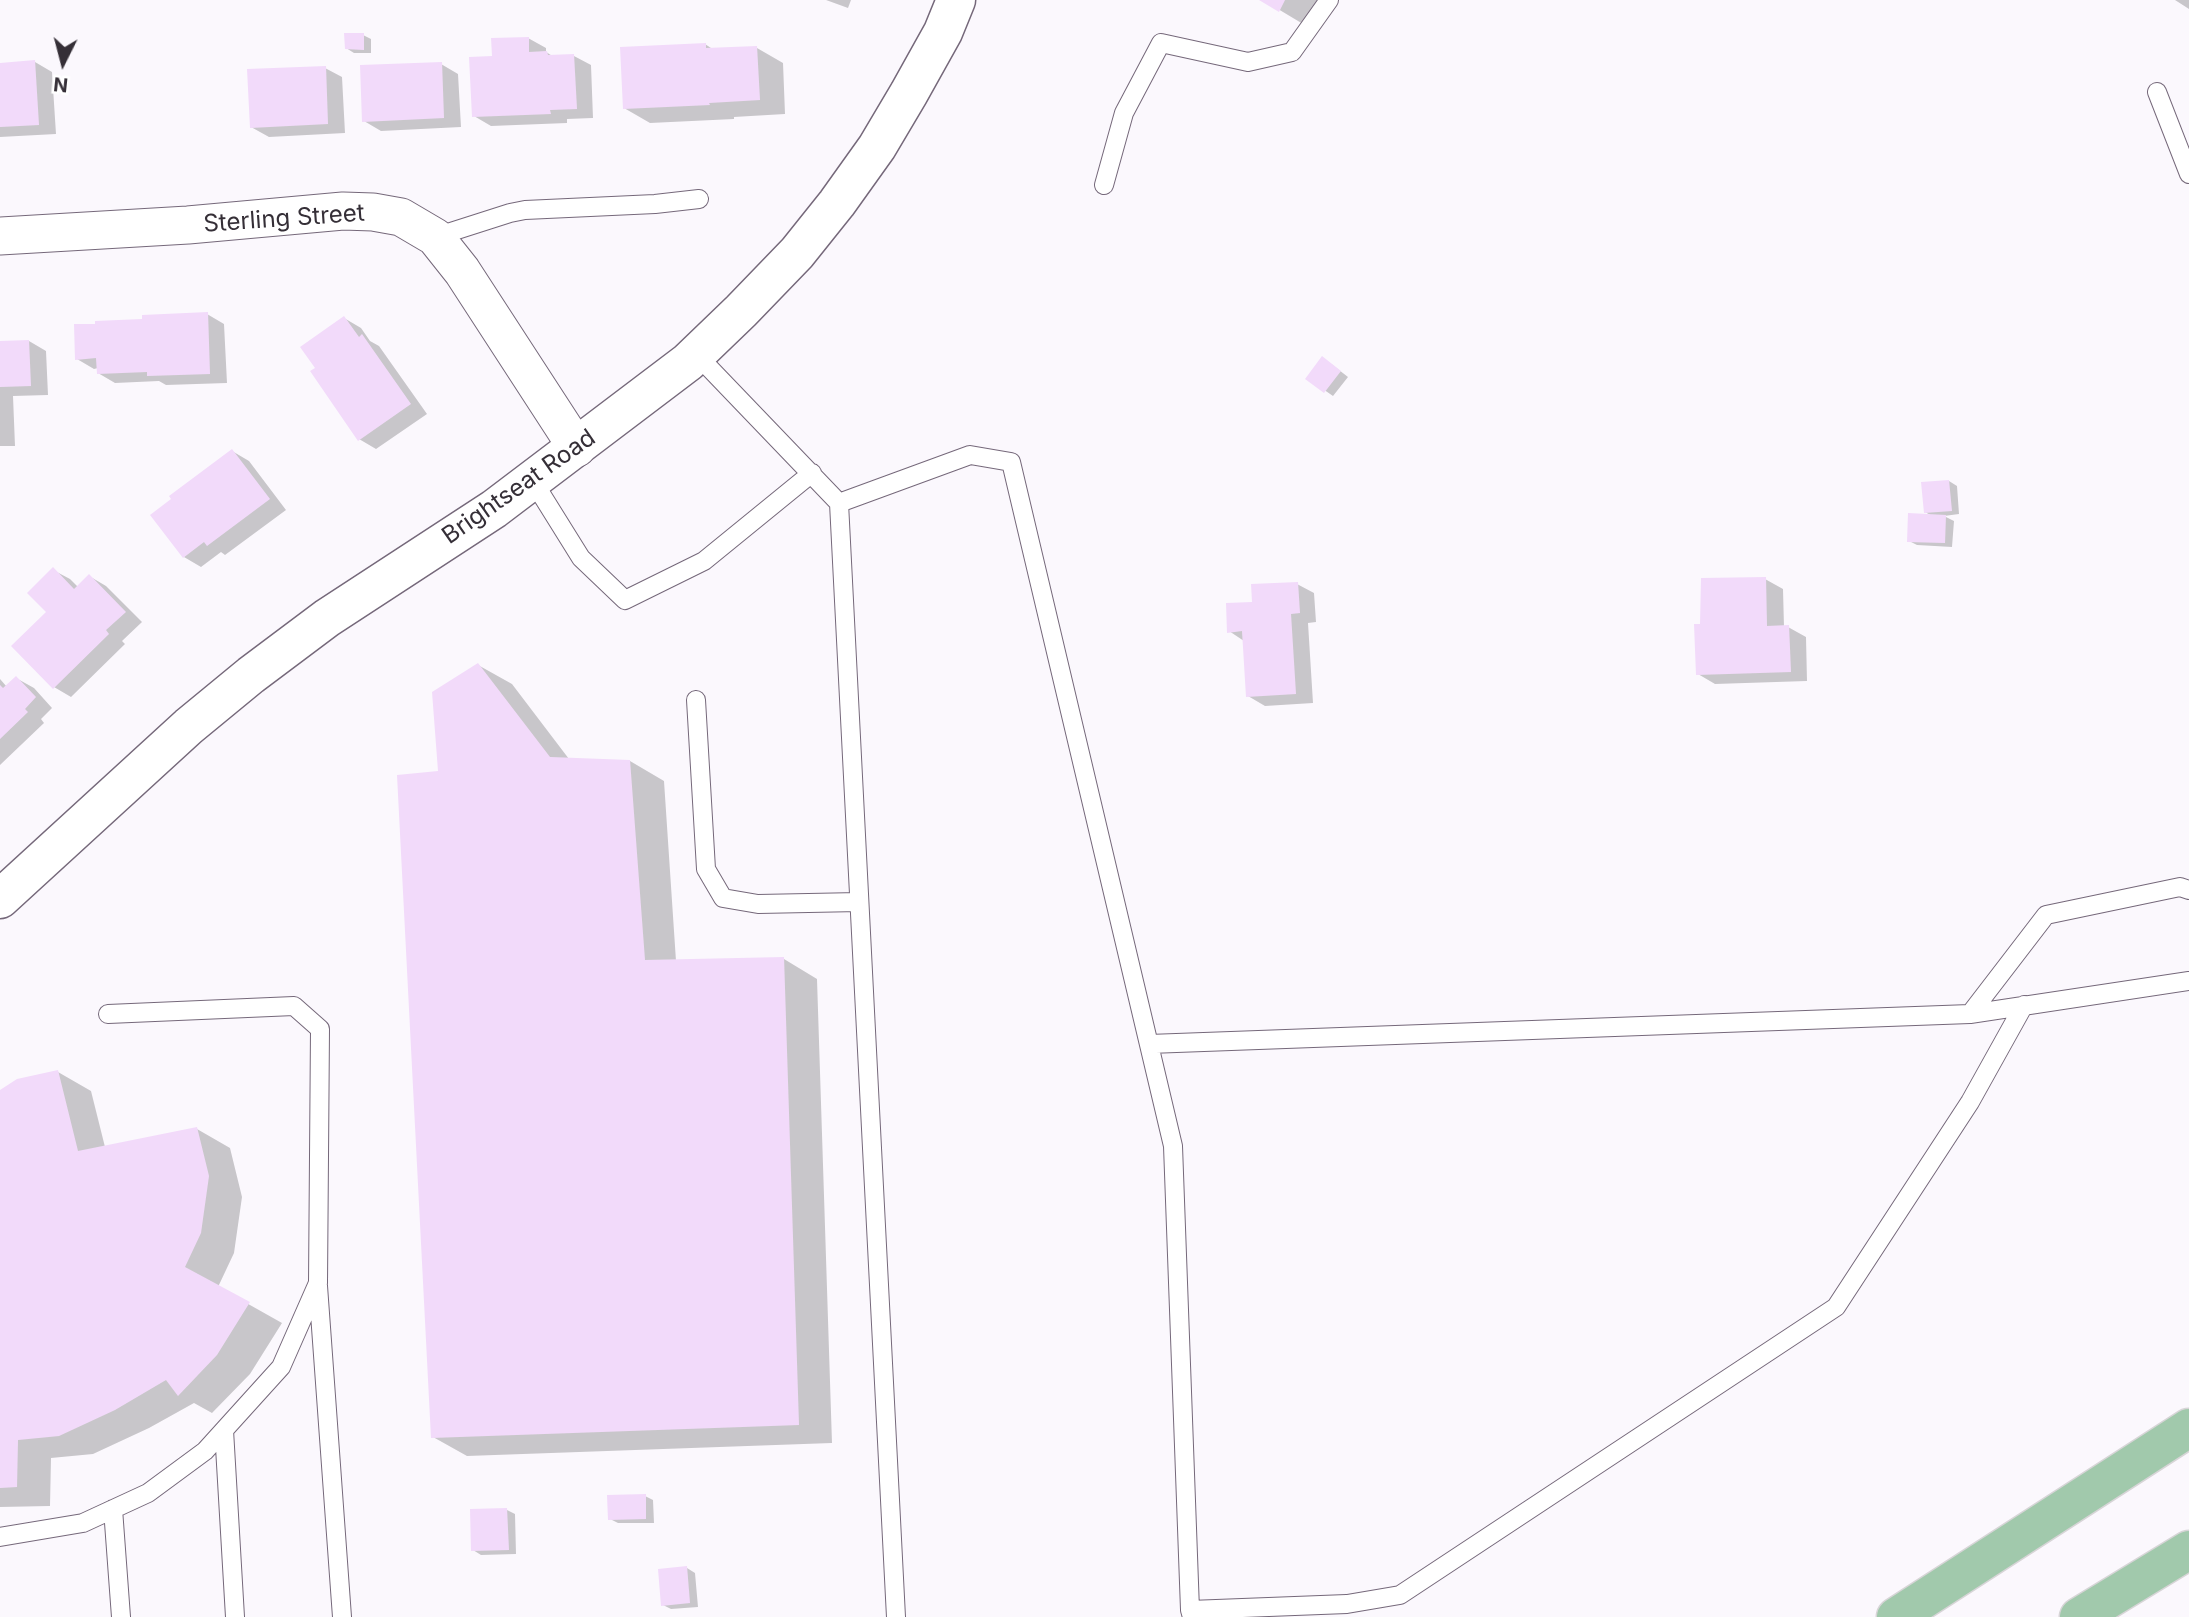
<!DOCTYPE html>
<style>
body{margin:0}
#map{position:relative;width:2189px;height:1617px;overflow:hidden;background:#fbf8fd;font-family:Inter,sans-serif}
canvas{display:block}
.north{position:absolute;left:28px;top:28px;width:70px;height:70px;-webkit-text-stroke:5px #fff;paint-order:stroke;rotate:186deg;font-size:19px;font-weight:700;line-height:28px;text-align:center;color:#352f37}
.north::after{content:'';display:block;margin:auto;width:24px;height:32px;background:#352f37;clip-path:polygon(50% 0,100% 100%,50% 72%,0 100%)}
</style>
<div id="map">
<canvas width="2189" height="1617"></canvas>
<div class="north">N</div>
</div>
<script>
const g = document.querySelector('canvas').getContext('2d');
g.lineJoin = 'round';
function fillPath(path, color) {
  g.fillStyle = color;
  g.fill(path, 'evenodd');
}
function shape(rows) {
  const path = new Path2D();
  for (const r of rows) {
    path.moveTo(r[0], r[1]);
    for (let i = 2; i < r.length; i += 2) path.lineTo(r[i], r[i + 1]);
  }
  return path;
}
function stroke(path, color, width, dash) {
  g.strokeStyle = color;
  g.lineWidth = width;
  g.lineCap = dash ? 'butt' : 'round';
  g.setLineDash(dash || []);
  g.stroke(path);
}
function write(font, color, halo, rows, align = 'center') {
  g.font = font + ' Inter,sans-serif';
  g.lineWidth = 5;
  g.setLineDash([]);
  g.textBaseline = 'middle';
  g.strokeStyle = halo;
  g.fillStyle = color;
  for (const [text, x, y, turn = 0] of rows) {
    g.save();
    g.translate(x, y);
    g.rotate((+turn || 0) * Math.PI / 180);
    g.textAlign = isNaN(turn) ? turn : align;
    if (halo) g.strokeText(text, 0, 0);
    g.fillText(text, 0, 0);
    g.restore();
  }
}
fillPath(shape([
 [826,0,851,0,848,8],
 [1263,0,1328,0,1313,30],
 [2175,0,2189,0,2189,9],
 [363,35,371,39,371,53,354,53,346,48],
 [528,38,546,48,546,52,554,57,574,56,591,65,593,118,567,119,567,123,491,126,474,116,494,58],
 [705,44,714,50,757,48,783,63,785,114,734,117,734,119,650,123,624,108],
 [35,62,52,72,56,134,0,137,0,64],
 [441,64,458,74,461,127,381,131,364,121],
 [325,68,342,77,345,133,269,137,251,127],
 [207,314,224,324,227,383,166,385,159,381,115,383,98,373,98,368,94,369,77,359],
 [344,318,361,328,370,341,379,346,427,414,376,449,359,439],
 [29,341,46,351,48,395,13,396,15,446,0,446,0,343],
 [1330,363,1348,377,1333,396,1307,378],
 [232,451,249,461,286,510,225,555,221,552,201,567,184,557],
 [1949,481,1957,486,1959,514,1944,516,1954,521,1952,547,1917,545,1909,541,1932,516,1925,512],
 [53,570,70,579,78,587,89,576,106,586,142,622,122,641,125,644,71,697,54,687,48,612],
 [1765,579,1783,589,1784,627,1788,627,1806,637,1807,681,1715,684,1698,674],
 [1297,584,1314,593,1316,622,1308,623,1313,703,1265,706,1248,696,1244,641,1229,631,1254,604],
 [478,665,512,684,569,759,630,761,664,781,676,961,784,959,817,979,832,1443,467,1456,433,1437,440,772],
 [16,678,34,688,52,708,41,719,44,723,0,765,0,679,7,687],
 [58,1072,91,1091,105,1147,197,1129,230,1148,242,1197,234,1253,218,1287,282,1323,250,1374,212,1413,194,1403,149,1428,93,1454,51,1458,50,1506,0,1507,0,1092],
 [645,1496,653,1500,654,1523,618,1523,610,1519],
 [507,1510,515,1514,516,1554,481,1555,473,1550],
 [687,1568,695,1573,698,1607,671,1609,663,1605]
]), '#0003');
fillPath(shape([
 [1259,0,1285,0,1279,12],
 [344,33,364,33,364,50,345,49],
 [529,37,529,52,547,51,548,55,574,54,577,109,550,110,551,114,472,117,469,57,492,56,491,38],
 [706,43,706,48,757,46,760,100,709,103,710,105,623,109,620,47],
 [35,60,39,125,0,127,0,63],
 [442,62,444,118,362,122,360,65],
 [326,66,328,124,250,128,247,69],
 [208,312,210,374,147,376,147,372,97,374,96,358,75,360,74,324,95,324,95,321,142,319,142,315],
 [344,316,359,337,362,334,411,404,358,441,310,371,315,368,300,347],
 [29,340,31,386,0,387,0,341],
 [1322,356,1341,371,1324,393,1305,379],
 [232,449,270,499,207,546,204,542,183,558,150,515,171,499,169,496],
 [1949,480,1952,511,1924,513,1921,482],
 [1908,513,1946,515,1945,543,1907,542],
 [53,567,74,589,89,574,126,612,106,630,109,634,53,689,11,646,46,612,27,593],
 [1766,577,1767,626,1789,625,1791,672,1696,675,1694,624,1700,624,1701,578],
 [1298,582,1300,613,1291,614,1296,694,1246,697,1242,631,1227,633,1226,603,1252,602,1251,584],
 [478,663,550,757,630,760,645,960,784,957,799,1425,431,1438,397,775,438,771,432,692],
 [16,676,36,697,25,709,28,712,0,739,0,685,3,688],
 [58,1070,78,1151,197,1127,209,1176,201,1233,185,1267,250,1302,217,1355,178,1396,166,1380,115,1410,59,1436,18,1440,17,1487,0,1488,0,1090,17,1079],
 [646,1494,646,1519,608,1520,607,1495],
 [507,1508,509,1550,471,1551,470,1509],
 [687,1566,690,1603,661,1606,658,1569]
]), '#f2dafa');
const service = shape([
 [2157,92,2189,174],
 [1104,185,1124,113,1161,43,1248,62,1292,52,1329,0],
 [435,237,510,213,525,210,655,204,699,199],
 [696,354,839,503,896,1617],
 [533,481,581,558,625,600,704,561,812,473],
 [839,503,970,455,1011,462,1173,1146,1190,1610,1192,1617],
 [696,700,706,869,723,898,758,904,859,902],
 [1970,1014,2046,915,2180,887,2189,890],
 [1149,1044,1970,1014,2189,981],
 [318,1286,342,1617],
 [224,1430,235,1617],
 [113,1509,121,1617],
 [0,1537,83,1523,148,1493,205,1451,281,1367,318,1283,320,1029,294,1006,108,1014],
 [1190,1610,1347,1604,1400,1595,1836,1307,1970,1102,2024,1005]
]);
const minor = shape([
 [0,236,188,225,343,211,373,212,401,217,435,237,462,271,577,448]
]);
const tertiary = shape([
 [0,899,189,726,251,675,327,618,494,509,688,362,741,311,797,253,837,203,877,147,909,93,943,32,956,0]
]);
const primary = shape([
 [1896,1617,2189,1428],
 [2079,1617,2189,1550]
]);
stroke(service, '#75687a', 20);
stroke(minor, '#75687a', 39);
stroke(tertiary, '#75687a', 41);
stroke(primary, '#d7d5d7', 41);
stroke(service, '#fff', 18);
stroke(minor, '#fff', 37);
stroke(tertiary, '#fff', 38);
stroke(primary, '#a1c9ac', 38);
write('24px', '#352f37', '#fff', [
 ["Sterling Street",284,219,-4],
 ["Brightseat Road",519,487,-35]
]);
</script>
